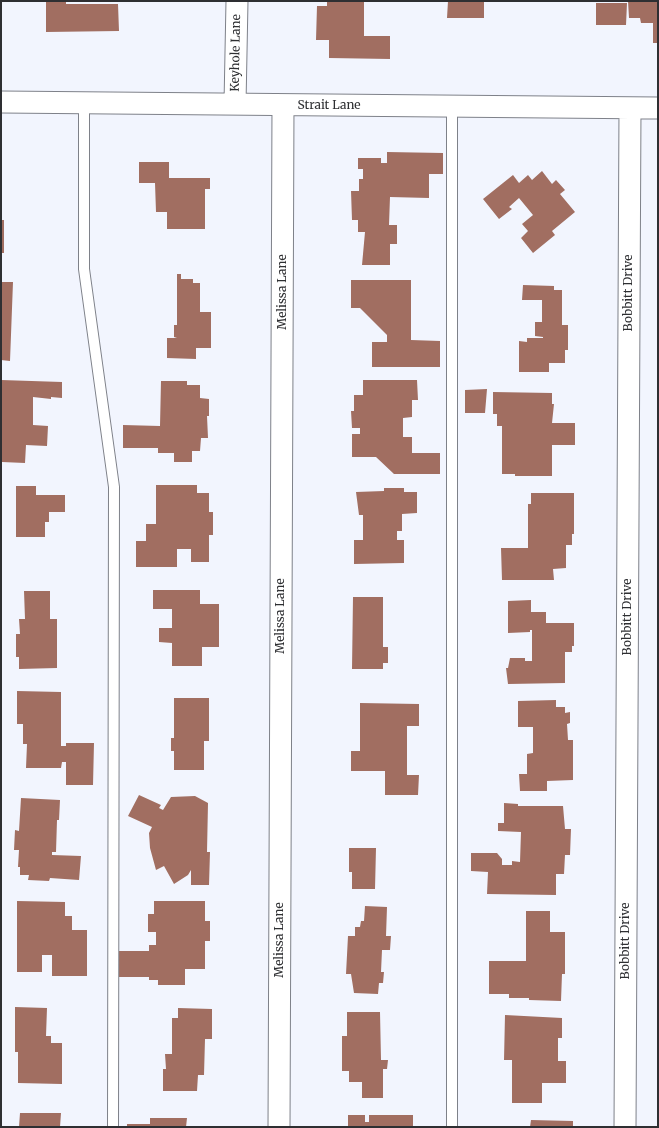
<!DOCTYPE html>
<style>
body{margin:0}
#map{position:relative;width:659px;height:1128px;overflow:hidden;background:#f2f5fe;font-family:Merriweather,serif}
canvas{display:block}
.frame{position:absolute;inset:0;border:2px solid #2e2f32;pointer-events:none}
</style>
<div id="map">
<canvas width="659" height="1128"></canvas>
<div class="frame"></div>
</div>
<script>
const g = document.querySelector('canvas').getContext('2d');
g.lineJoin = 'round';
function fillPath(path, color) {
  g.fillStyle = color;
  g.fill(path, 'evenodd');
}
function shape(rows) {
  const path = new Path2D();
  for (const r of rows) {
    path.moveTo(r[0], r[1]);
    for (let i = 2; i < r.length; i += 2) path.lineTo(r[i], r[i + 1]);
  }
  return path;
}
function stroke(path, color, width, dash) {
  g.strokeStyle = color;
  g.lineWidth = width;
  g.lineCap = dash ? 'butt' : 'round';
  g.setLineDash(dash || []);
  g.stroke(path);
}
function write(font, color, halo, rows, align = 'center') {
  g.font = font + ' Merriweather,serif';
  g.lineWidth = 3.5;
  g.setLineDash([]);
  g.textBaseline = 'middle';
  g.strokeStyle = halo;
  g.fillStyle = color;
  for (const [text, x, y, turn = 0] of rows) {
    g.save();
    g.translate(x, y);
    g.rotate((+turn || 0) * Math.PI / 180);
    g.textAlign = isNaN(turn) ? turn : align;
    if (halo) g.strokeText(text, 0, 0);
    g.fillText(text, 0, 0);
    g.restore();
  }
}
fillPath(shape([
 [327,1,364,1,364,36,390,36,390,59,329,58,329,40,316,40,317,6,327,6],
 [448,1,484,1,484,18,447,18],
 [628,1,658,1,658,43,653,43,653,23,641,23,640,18,629,18],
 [46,2,66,2,66,4,118,4,119,31,46,32],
 [596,3,627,3,626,25,596,25],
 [387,152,443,153,443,174,429,174,429,198,390,197,389,225,397,225,397,244,390,244,390,265,362,265,365,232,358,232,358,220,352,220,351,191,359,191,359,179,363,179,363,169,358,169,358,158,381,158,381,163,387,163],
 [139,162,169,162,169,178,210,178,210,189,205,189,205,229,167,229,167,212,156,212,155,183,139,183],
 [542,171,552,184,556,180,565,190,560,194,575,212,552,231,555,235,533,253,521,238,528,231,522,224,533,215,519,198,509,207,512,209,499,219,483,199,513,175,519,183,528,175,532,180],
 [1,220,4,220,4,253,1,253],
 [177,274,181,274,181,279,193,279,193,283,200,283,200,312,211,312,211,348,196,348,196,359,167,358,167,338,177,338,174,337,174,325,177,325],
 [351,280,411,280,411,340,440,341,440,367,372,367,372,342,387,342,387,335,360,308,351,308],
 [1,282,13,282,10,361,1,360],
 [523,285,554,286,554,290,562,290,562,325,568,325,568,350,565,350,565,363,549,363,549,372,519,372,519,341,527,342,527,338,543,338,543,337,535,336,535,322,542,322,542,300,522,300],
 [1,380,62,382,62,398,51,397,51,399,33,397,33,425,48,426,47,446,26,445,25,463,2,462],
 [363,380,417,380,418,400,412,400,412,417,403,418,403,437,412,437,412,453,440,453,440,474,394,474,376,457,352,457,352,434,360,434,360,428,352,428,351,411,354,411,354,395,363,395],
 [161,381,187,381,187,385,200,385,200,398,209,399,209,416,207,416,208,438,201,438,200,451,192,451,192,462,174,462,174,453,158,453,158,448,123,448,123,425,160,426],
 [487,389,485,413,465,413,465,390],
 [493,392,552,393,552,404,554,404,552,423,575,423,575,445,552,445,552,476,515,476,515,474,502,474,502,426,497,426,497,414,493,414],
 [156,485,197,485,197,493,209,493,209,512,213,512,213,535,209,535,209,562,191,562,191,549,177,549,177,567,136,567,136,541,146,541,146,524,156,524],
 [16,486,36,486,36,495,65,495,65,512,49,512,49,522,45,522,45,537,16,537],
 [384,488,404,488,404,492,417,492,417,513,402,514,402,531,397,531,397,540,404,540,404,563,354,564,354,540,363,540,363,515,359,515,356,492,384,491],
 [531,493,574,493,574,534,572,534,572,545,566,545,566,568,553,569,554,580,502,580,501,548,528,548,528,504,531,504],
 [153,590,200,590,200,604,219,604,219,647,202,647,202,666,172,666,172,643,159,642,159,628,172,628,172,609,153,609],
 [24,591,50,591,50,619,57,619,57,668,19,669,19,657,16,657,16,634,20,634,19,619,25,619],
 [353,597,383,597,383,647,388,647,388,663,383,663,383,669,352,669],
 [531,600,531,612,546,612,546,623,574,623,574,646,572,646,572,652,565,652,565,683,508,684,506,668,508,668,510,658,525,658,525,661,532,661,532,630,530,630,530,632,508,633,508,601],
 [17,691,61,692,61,746,66,746,66,743,94,743,93,785,66,785,66,762,62,762,61,768,26,768,27,744,23,744,23,724,17,724],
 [174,698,209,698,209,741,204,741,204,770,174,770,174,751,171,751,171,738,174,738],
 [556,700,556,707,565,707,565,713,570,712,570,723,567,724,568,740,573,740,573,780,547,781,547,791,520,791,519,774,527,774,527,754,533,753,533,727,518,727,518,701],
 [360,703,419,704,419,726,407,726,407,775,419,775,418,795,385,795,385,771,351,771,351,751,360,751],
 [139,795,161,805,159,808,163,810,171,797,195,796,208,803,207,852,210,852,209,885,191,885,191,870,188,875,174,884,164,866,156,870,150,848,149,833,152,827,128,816],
 [21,798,60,800,59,820,57,820,56,852,52,852,52,855,81,856,79,880,50,878,49,881,28,880,29,875,20,875,20,867,18,867,19,850,14,850,15,830,19,831],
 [504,803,518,804,518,806,563,806,565,829,571,829,570,855,565,855,564,874,556,874,556,895,487,894,488,872,471,871,471,853,497,853,502,859,502,865,512,865,512,861,520,862,521,832,498,831,498,823,504,823],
 [349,848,376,848,375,889,352,889,352,872,349,872],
 [17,901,65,902,65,916,72,916,72,930,87,930,87,976,52,976,52,955,42,955,42,972,17,972],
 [154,901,205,901,205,921,210,921,210,941,205,941,205,969,185,969,185,985,158,985,158,980,149,980,149,977,119,977,119,951,149,951,149,945,156,945,156,932,148,932,148,914,154,914],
 [365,906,387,907,386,936,391,936,390,950,382,950,381,972,384,972,383,983,379,983,378,994,354,993,351,974,346,974,348,936,355,936,355,927,360,927,361,921,364,921],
 [526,911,550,911,550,932,565,932,565,974,562,974,561,1001,529,1000,529,998,509,998,509,994,489,994,489,961,526,961],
 [15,1007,47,1008,46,1036,51,1036,51,1043,62,1043,62,1084,18,1083,18,1052,15,1052],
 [178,1008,212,1009,212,1039,205,1039,204,1075,198,1075,197,1091,163,1091,163,1069,166,1069,165,1054,172,1054,172,1018,178,1018],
 [347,1012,380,1012,381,1060,388,1060,387,1069,383,1069,383,1098,362,1098,362,1082,349,1082,349,1071,342,1071,342,1036,347,1036],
 [505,1015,562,1018,562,1038,558,1038,558,1061,566,1061,566,1083,542,1083,542,1103,512,1103,512,1060,504,1060],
 [20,1113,61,1113,60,1127,19,1127],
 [348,1115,365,1115,365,1122,369,1122,369,1115,413,1115,413,1127,348,1127],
 [150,1118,187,1118,186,1127,127,1127,127,1124,150,1124],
 [531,1120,573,1121,573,1127,530,1127]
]), '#a16e61');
const service = shape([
 [84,103,84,269,114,487,113,1127],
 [452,1127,452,106]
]);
const minor = shape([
 [1,102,658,108],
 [235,104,237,1],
 [279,1127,283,105],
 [625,1127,630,108]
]);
stroke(service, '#7e8189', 12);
stroke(minor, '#7e8189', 23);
stroke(service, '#fff', 10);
stroke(minor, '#fff', 21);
write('12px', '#2e2f32', '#fff', [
 ["Keyhole Lane",236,53,-89],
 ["Strait Lane",329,106],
 ["Melissa Lane",283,292,-90],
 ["Bobbitt Drive",629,293,-90],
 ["Melissa Lane",281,616,-90],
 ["Bobbitt Drive",628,617,-90],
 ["Melissa Lane",280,940,-90],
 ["Bobbitt Drive",626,941,-90]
]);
</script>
